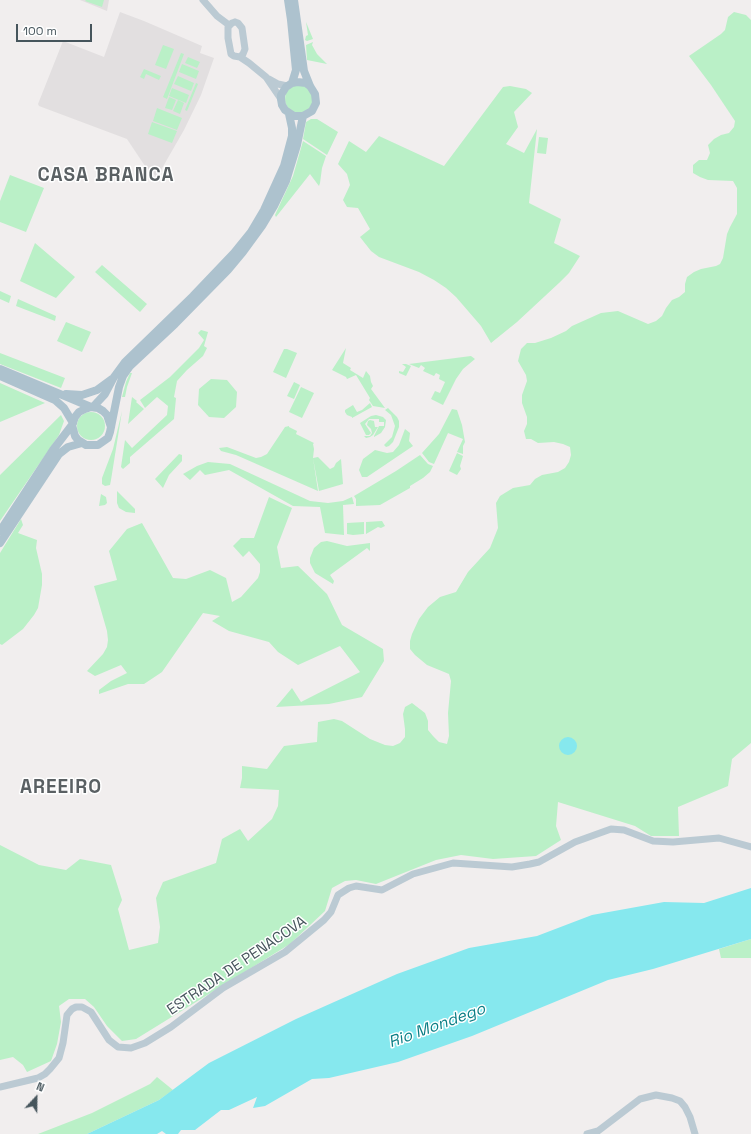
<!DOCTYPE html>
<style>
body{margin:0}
#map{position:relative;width:751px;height:1134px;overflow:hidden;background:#f1eeee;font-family:"Space Grotesk",sans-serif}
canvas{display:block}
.north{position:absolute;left:16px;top:1078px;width:40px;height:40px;-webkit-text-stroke:3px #fff;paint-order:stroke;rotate:22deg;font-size:11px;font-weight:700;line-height:16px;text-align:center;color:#46555c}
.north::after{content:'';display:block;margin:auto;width:14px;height:18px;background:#46555c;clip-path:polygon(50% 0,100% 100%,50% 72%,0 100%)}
.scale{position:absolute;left:16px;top:24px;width:76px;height:18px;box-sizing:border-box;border:2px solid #46555c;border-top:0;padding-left:5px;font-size:12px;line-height:14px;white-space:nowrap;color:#46555c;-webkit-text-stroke:3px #fff;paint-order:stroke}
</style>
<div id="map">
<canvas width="751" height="1134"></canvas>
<div class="north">N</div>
<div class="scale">100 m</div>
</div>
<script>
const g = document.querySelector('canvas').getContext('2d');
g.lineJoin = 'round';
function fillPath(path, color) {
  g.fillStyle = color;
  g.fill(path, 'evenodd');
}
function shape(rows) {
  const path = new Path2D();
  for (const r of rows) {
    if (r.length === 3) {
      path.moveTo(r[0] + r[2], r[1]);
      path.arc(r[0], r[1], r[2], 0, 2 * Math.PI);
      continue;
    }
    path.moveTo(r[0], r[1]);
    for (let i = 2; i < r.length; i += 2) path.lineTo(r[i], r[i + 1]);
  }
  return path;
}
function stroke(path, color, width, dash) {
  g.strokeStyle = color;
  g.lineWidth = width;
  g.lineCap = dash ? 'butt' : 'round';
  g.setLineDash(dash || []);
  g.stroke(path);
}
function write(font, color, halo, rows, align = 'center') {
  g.font = font + ' "Space Grotesk",sans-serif';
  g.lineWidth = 3;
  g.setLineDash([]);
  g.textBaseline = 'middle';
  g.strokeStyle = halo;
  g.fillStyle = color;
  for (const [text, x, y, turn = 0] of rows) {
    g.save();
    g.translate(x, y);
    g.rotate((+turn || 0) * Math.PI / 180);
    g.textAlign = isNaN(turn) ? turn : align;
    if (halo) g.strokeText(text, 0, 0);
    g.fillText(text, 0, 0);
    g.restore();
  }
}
fillPath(shape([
 [80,0,109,0,107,11],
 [120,12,144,21,202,46,200,53,214,58,201,95,184,130,157,177,145,166,127,139,39,106,38,104,63,41,104,57]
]), '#e2dfe0');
fillPath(shape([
 [86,0,104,0,102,7,85,1],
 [734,12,746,15,751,20,751,743,732,759,728,786,678,807,679,836,651,836,635,826,558,802,556,826,561,840,536,856,493,859,461,855,436,860,376,884,356,880,345,881,332,888,325,911,290,944,136,1039,122,1041,107,1026,94,1007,85,999,69,999,59,1006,61,1022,57,1044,51,1061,27,1072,23,1065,13,1057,0,1060,0,845,39,865,66,870,80,859,111,865,122,900,118,909,129,950,158,943,160,927,156,898,163,882,216,863,222,839,240,829,248,841,272,819,278,806,279,790,240,788,242,778,242,766,267,769,284,746,317,742,318,722,334,719,342,721,370,739,385,745,393,746,400,743,405,737,405,729,403,714,405,707,412,703,425,713,428,721,428,730,433,736,439,742,447,744,449,736,448,713,451,681,449,674,427,665,415,655,410,649,410,641,412,634,419,619,428,607,440,597,456,592,468,572,490,548,498,528,496,503,500,496,513,488,530,485,535,479,542,475,558,472,565,468,569,462,571,455,570,447,563,444,554,442,538,443,531,439,526,439,524,431,527,424,527,417,522,403,522,395,527,381,526,375,518,361,521,349,527,343,535,343,551,338,566,331,572,326,601,313,618,311,648,324,656,321,662,316,666,308,672,300,679,297,685,292,685,284,687,277,694,272,701,269,716,266,720,264,723,258,727,234,730,227,737,214,737,188,733,181,708,180,700,177,693,173,693,165,699,160,707,160,710,153,708,145,714,139,721,135,729,133,734,127,735,121,711,85,689,56,721,34,725,30,728,17],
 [306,22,313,39,307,41,305,40,306,36,308,35],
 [313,42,312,45,317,54,327,64,307,60,306,45],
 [163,45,174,49,166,69,155,65],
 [181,53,184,54,167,99,163,97],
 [188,57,200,62,197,68,185,63],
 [182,64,199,71,196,79,179,72],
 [144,69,161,76,159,80,146,74,144,79,140,77],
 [178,76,194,83,191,91,174,84],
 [196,83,198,84,187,111,185,110],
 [299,99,14],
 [510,86,526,89,532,93,514,112,518,127,506,144,524,153,537,129,529,203,561,219,554,243,580,256,569,273,559,283,517,322,491,343,481,326,456,297,446,288,434,280,419,272,379,257,371,251,360,237,370,229,358,208,347,207,343,200,350,185,347,174,338,164,349,141,366,152,379,136,444,166,503,87],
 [172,88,189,95,186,103,169,96],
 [169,97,176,100,172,110,165,108],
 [178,100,184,103,180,114,173,111],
 [157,108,182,118,177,130,153,121],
 [311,119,317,119,338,132,327,155,303,139,306,122],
 [152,122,177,131,172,143,148,134],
 [539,137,548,138,546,154,537,153],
 [303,141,326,156,322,168,320,183,319,186,310,174,276,217,275,215,293,176],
 [10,175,44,188,26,232,0,222,0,201],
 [35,243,75,277,56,298,20,281],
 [102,265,147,304,140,312,95,272],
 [0,291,11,296,9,303,0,299],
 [18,299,56,316,55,321,16,306],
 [66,322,91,332,82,352,57,341],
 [201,330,208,332,204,346,207,348,203,356,187,370,177,381,174,397,176,398,174,419,130,457,130,463,123,469,121,467,125,440,132,448,167,415,168,406,157,397,145,408,140,400,170,377,199,348,204,340,198,333],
 [346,348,343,363,351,368,350,370,363,378,366,371,370,376,371,382,373,386,371,389,385,408,373,406,369,400,370,398,356,375,347,379,346,377,332,370],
 [284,349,287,349,297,353,286,378,273,372],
 [0,353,65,378,61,388,0,364],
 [471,356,475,359,463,369,456,379,443,405,431,399,435,391,440,393,445,382,439,379,440,375,436,373,434,376,423,371,425,368,421,365,419,368,409,364],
 [402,364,406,364,411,366,406,376,399,373,399,371,403,372,406,367],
 [130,373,132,373,127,387,125,397,122,397,126,382],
 [211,379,227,380,237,392,236,407,224,418,209,417,198,405,199,389],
 [294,382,300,385,294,399,287,396],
 [0,383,45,403,0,422],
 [301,387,314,393,302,418,289,412],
 [132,397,137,401,136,402,144,409,128,424],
 [370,403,372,407,352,418,352,417,347,415,345,412,345,410,353,405,357,412,362,410],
 [388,408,397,417,399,421,399,427,393,442,389,446,386,447,384,445,392,437,395,426,391,415,385,410],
 [452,409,457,410,462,425,465,442,463,446,463,454,457,452,463,439,448,433,434,464,429,462,422,453,439,434],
 [122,411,111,480,110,485,105,486,102,484,102,478,113,449],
 [91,426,14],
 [61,415,64,421,59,435,0,521,0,475],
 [376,415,383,417,386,420,385,427,381,433,374,437,374,436,379,426,384,426,384,422,379,422,379,419,369,419,365,424,371,433,369,435,366,435,360,423,371,416],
 [370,420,374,421,375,427,378,427,373,435,370,437,366,438,364,436,370,436,372,433,371,429,367,425,368,421],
 [289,426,289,427,297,431,296,434,314,443,313,444,314,449,313,458,318,491,236,455,221,451,219,448,227,447,256,458,261,457,267,454,285,427],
 [405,429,410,433,409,441,413,446,367,477,362,477,359,470,363,459,375,450,387,453,393,452,399,445],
 [457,453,463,456,460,466,461,469,457,475,449,471],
 [179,454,182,455,182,461,169,475,163,488,155,479],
 [420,455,428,464,433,466,430,472,423,478,410,486,410,488,380,505,356,506,356,499,354,496,396,471],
 [318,457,330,469,334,467,336,463,341,459,343,484,319,491,313,458],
 [208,462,230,464,310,501,328,503,343,501,352,497,354,504,343,505,344,535,325,533,320,507,293,506,229,470,205,475,200,470,190,480,183,474,197,466],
 [117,491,135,509,135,513,126,512,119,508,117,503],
 [101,494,106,497,107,503,105,505,99,506],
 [269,497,292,508,277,547,281,568,298,566,327,594,342,625,383,649,384,661,362,697,329,704,276,707,292,688,301,702,360,672,340,646,298,665,278,652,269,642,229,631,212,621,220,616,203,613,162,672,144,684,128,684,99,694,99,690,111,681,127,673,121,665,95,676,87,671,103,654,107,647,108,640,107,631,94,586,117,580,109,551,127,529,142,523,173,578,186,579,210,570,226,578,232,602,241,597,258,578,260,572,260,564,249,551,243,557,233,546,241,538,254,538],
 [21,519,23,525,18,533,37,540,36,548,42,574,42,585,38,608,34,615,23,629,2,645,0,644,0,553],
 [382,521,385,526,381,528,378,527,366,534,366,522],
 [364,522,364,534,353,535,347,534,347,523],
 [327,541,347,546,370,543,370,551,367,548,330,575,334,581,333,584,315,573,310,563,310,558,314,548,321,542],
 [751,939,751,958,721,958,719,949],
 [157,1077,173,1090,159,1100,87,1134,38,1134,92,1113,150,1084]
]), '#baf0c7');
fillPath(shape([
 [568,746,9],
 [751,888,751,939,653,969,608,980,472,1036,398,1062,329,1078,312,1079,265,1106,253,1108,257,1097,229,1110,221,1110,195,1130,181,1130,178,1134,166,1134,162,1131,157,1134,87,1134,159,1100,209,1063,296,1019,397,974,469,948,537,936,592,915,664,902,704,903]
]), '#86e8ee');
stroke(shape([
 [203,0,217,16,229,25],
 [235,22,238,23,242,28,245,49,243,54,240,57,234,56,231,54,228,38,228,27,232,23,235,22],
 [240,57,249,63,266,77,281,99],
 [269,79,278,84,287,86],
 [0,1087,38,1078,45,1074,50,1069,59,1058,63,1043,67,1015,72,1009,76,1007,82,1007,91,1012,109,1040,118,1047,131,1048,145,1043,171,1027,223,988,285,952,324,920,331,912,338,895,349,888,356,886,382,890,413,874,453,863,512,867,530,864,539,862,575,842,611,829,624,830,653,841,673,842,719,838,751,847],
 [587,1134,598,1131,640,1099,656,1095,672,1098,680,1101,685,1107,690,1117,695,1134]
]), '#bbcad3', 7);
stroke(shape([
 [288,0,291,20,296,70,292,83],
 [294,0,304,71,310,86,315,94,316,103,312,111,303,116,294,116,285,110,282,105,281,99,281,95,286,87,292,83,297,82,306,83,310,86],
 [0,369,91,407],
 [0,376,55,400,64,408,73,423],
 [66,394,82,395,97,390,112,379],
 [93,407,105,394,114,377,125,362,193,296,234,253,251,232,264,210,284,166,292,136,292,128,289,114],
 [111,427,107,415,103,411,98,408,91,407,85,409,79,412,75,417,72,425,75,436,78,440,86,445,98,445,108,438,110,432,119,387,123,376,130,366,175,324,228,270,243,252,262,226,274,206,286,181,297,145,303,116],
 [0,531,53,450,72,425],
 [0,543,59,454,68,447,82,443]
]), '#adc2ce', 8);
write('15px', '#46555c', '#fff', [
 ["ESTRADA DE PENACOVA",237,966,-34]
]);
write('italic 16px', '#0a7e85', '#fff', [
 ["Rio Mondego",437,1026,-20]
]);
g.letterSpacing = '1px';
write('bold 19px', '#5a6063', '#fff', [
 ["CASA BRANCA",106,176],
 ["AREEIRO",61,788]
]);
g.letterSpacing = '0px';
</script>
